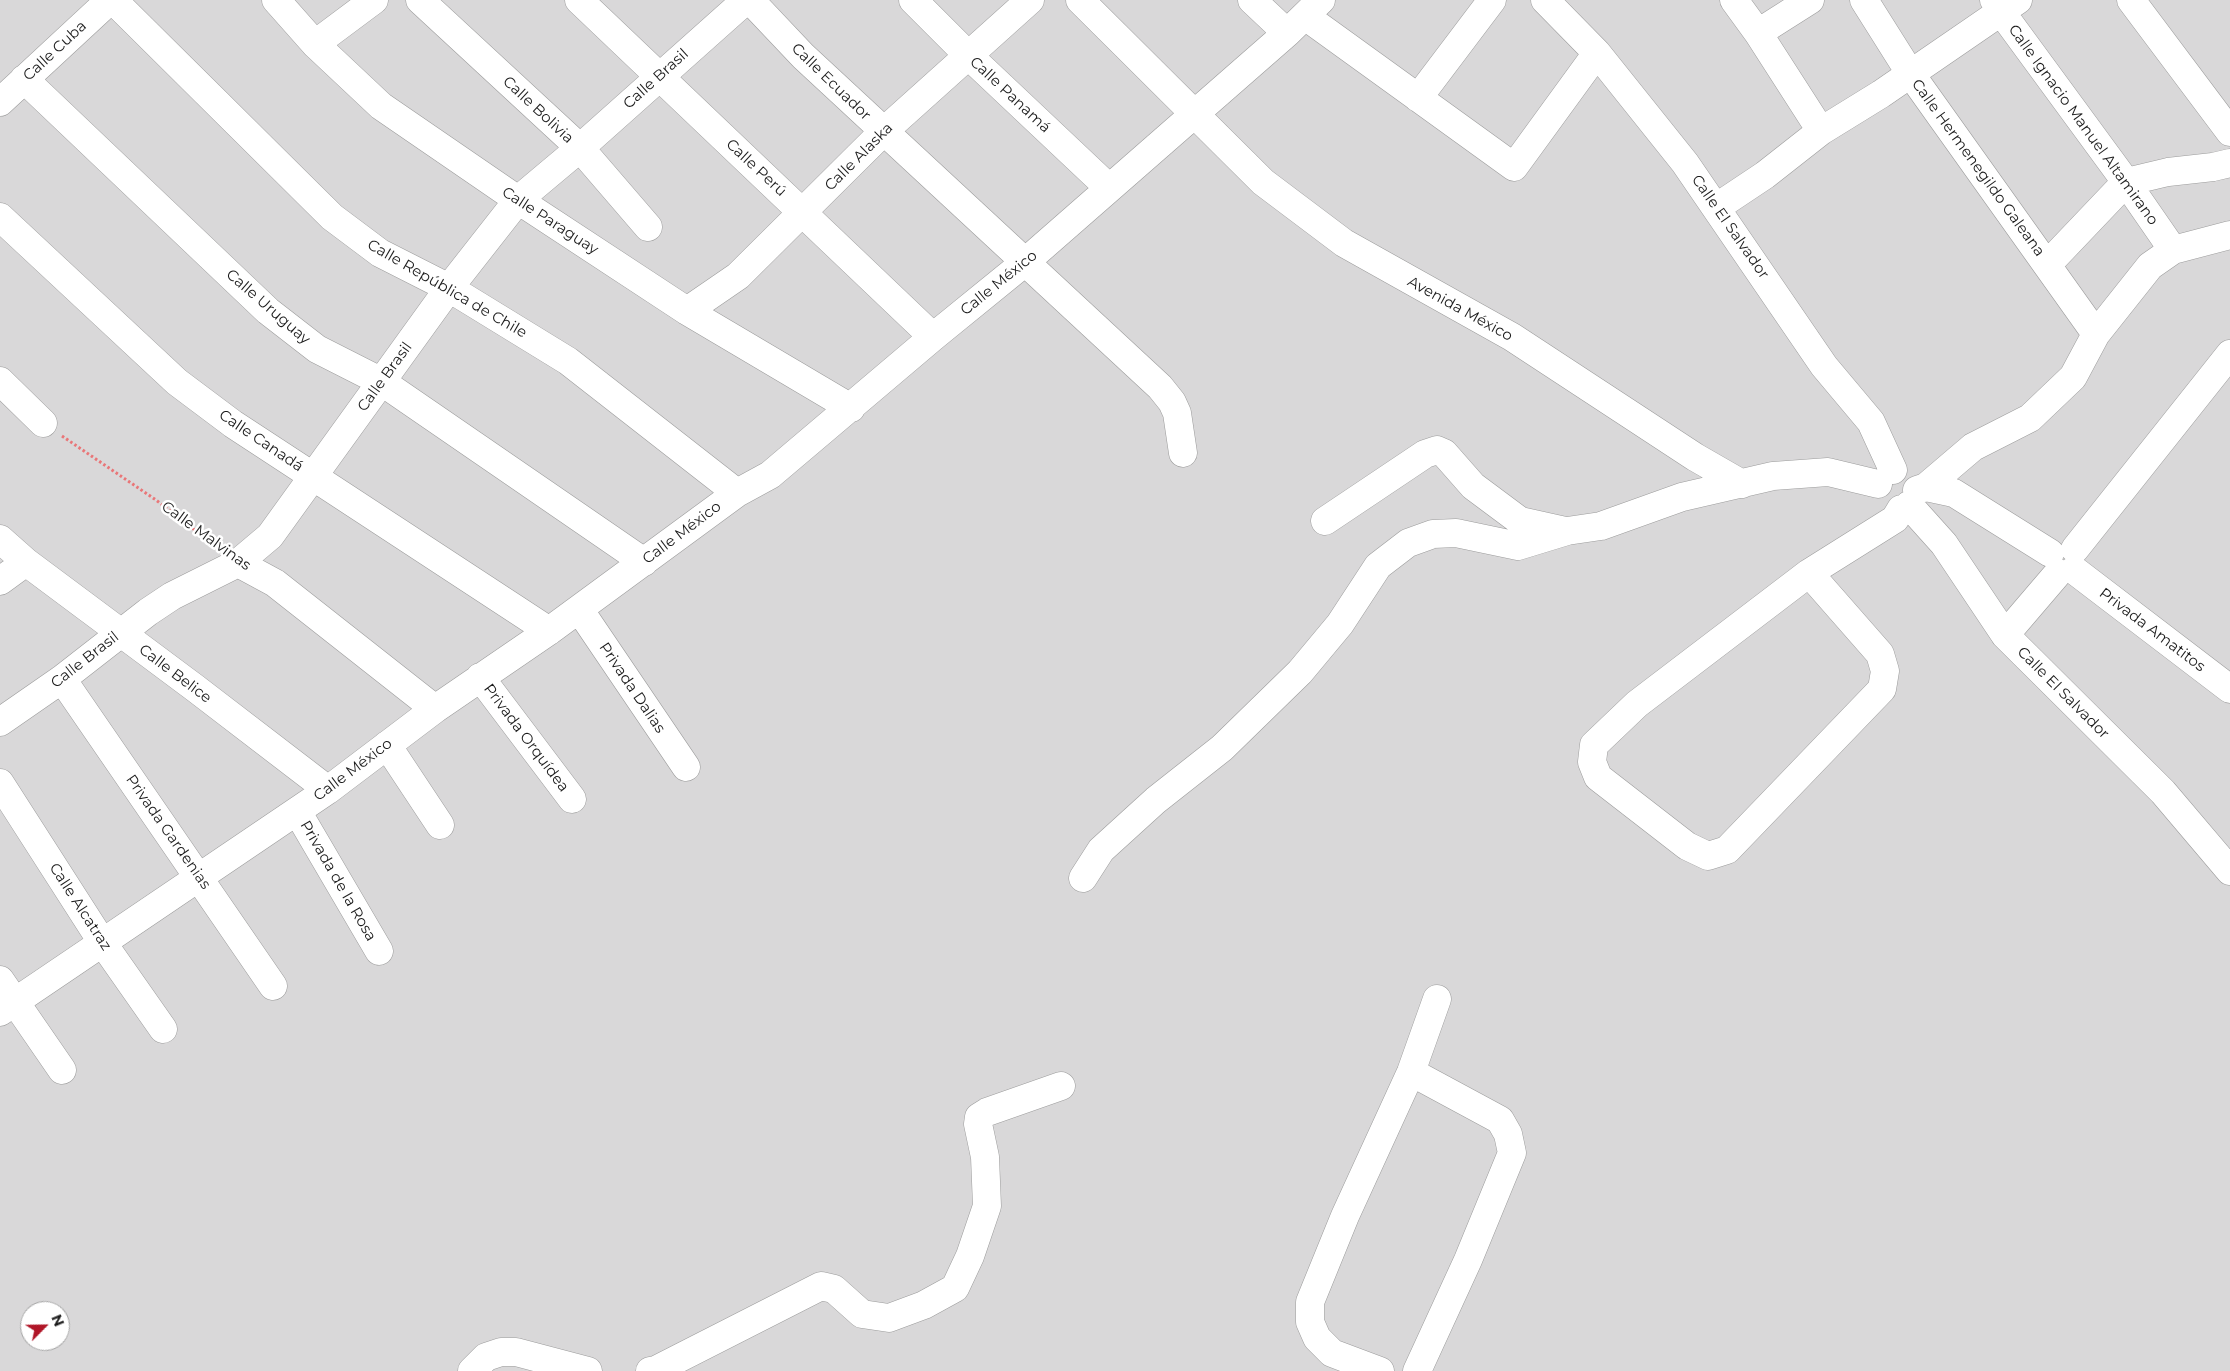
<!DOCTYPE html>
<meta charset="utf-8">
<style>
body{margin:0}
#map{position:relative;width:2230px;height:1371px;overflow:hidden;background:#ece7e2;font-family:Montserrat,sans-serif}
canvas{display:block}
.north{position:absolute;left:20px;top:1301px;width:50px;height:50px;box-sizing:border-box;background:#fff;border:1px solid #a4a4a4;border-radius:50%;rotate:67deg;font-size:14px;font-weight:700;line-height:20px;text-align:center;color:#1b1b1b}
.north::after{content:'';display:block;margin:auto;width:18px;height:22px;background:#b01628;clip-path:polygon(50% 0,100% 100%,50% 72%,0 100%)}
</style>
<div id="map">
<canvas width="2230" height="1371"></canvas>
<div class="north">N</div>
</div>
<script>
const g = document.querySelector('canvas').getContext('2d');
g.lineJoin = 'round';
function fillPath(path, color) {
  g.fillStyle = color;
  g.fill(path, 'evenodd');
}
function shape(rows) {
  const path = new Path2D();
  for (const r of rows) {
    path.moveTo(r[0], r[1]);
    for (let i = 2; i < r.length; i += 2) path.lineTo(r[i], r[i + 1]);
  }
  return path;
}
function stroke(path, color, width, dash) {
  g.strokeStyle = color;
  g.lineWidth = width;
  g.lineCap = dash ? 'butt' : 'round';
  g.setLineDash(dash || []);
  g.stroke(path);
}
function write(font, color, halo, rows, align = 'center') {
  g.font = font + ' Montserrat,sans-serif';
  g.lineWidth = 5;
  g.setLineDash([]);
  g.textBaseline = 'middle';
  g.strokeStyle = halo;
  g.fillStyle = color;
  for (const [text, x, y, turn = 0] of rows) {
    g.save();
    g.translate(x, y);
    g.rotate((+turn || 0) * Math.PI / 180);
    g.textAlign = isNaN(turn) ? turn : align;
    if (halo) g.strokeText(text, 0, 0);
    g.fillText(text, 0, 0);
    g.restore();
  }
}
fillPath(shape([
 [0,0,2230,0,2230,1371,0,1371],
 [30,1311,60,1311,60,1341,30,1341]
]), '#d9d8d9');
const minor = shape([
 [113,0,332,217,380,253,449,288,568,361,737,493],
 [276,0,315,44,381,106,518,200,687,311,851,408],
 [420,0,580,148,648,227],
 [579,0,933,337],
 [750,0,803,56,1160,387,1172,402,1177,413,1183,453],
 [913,0,969,56,1109,188],
 [1080,0,1263,182,1344,243,1512,337,1695,457,1742,484],
 [1252,0,1287,33],
 [1545,0,1597,53,1685,163,1824,366,1871,422,1893,470],
 [1734,0,1758,33,1821,131],
 [1864,0,1910,73,2096,334],
 [1994,0,2002,13,2126,182,2173,250],
 [2131,0,2230,132],
 [1305,16,1514,167,1597,53],
 [1758,33,1810,0],
 [315,44,374,0],
 [24,79,268,311,317,349,382,382,644,562],
 [1418,98,1492,0],
 [0,102,110,0],
 [1717,207,1765,175,1821,131,1881,94,2018,0],
 [0,217,177,382,233,424,549,631],
 [2047,265,2126,182,2168,172,2213,167,2230,163],
 [687,311,738,276,883,132,1030,0],
 [0,381,43,423],
 [1926,487,1973,447,2030,418,2073,377,2096,334,2150,266,2173,250,2230,235],
 [1917,490,1926,487,1954,493,2050,553],
 [1909,505,1944,544,2005,635,2163,792,2230,871],
 [1325,521,1425,454,1437,450,1444,453,1473,486,1520,521,1565,531],
 [0,539,26,562,195,688,328,790],
 [2075,549,2230,354],
 [238,563,275,583,435,709],
 [2074,570,2230,689],
 [1809,573,1880,654,1885,671,1882,689,1727,850,1708,856,1687,846,1598,777,1592,762,1594,745,1637,704,1809,573,1895,519,1901,509],
 [0,581,26,562],
 [579,609,686,767],
 [2005,635,2058,573],
 [480,677,572,799],
 [62,679,273,986],
 [0,722,62,679,148,612,172,596,238,563,270,536,449,288,518,200,580,148,746,0],
 [387,745,440,825],
 [0,783,102,942,163,1029],
 [297,811,379,951],
 [1083,878,1101,850,1156,800,1222,748,1300,672,1340,624,1378,566,1408,543,1433,534,1456,533,1518,546,1567,531,1601,526,1682,497,1773,476,1828,472,1878,484],
 [0,980,62,1070],
 [0,1012,328,790,435,709,549,631,737,493,770,475,933,337,1024,263,1287,33,1321,0],
 [1411,1072,1500,1120,1508,1134,1512,1153,1468,1260,1417,1371],
 [472,1371,486,1357,501,1352,516,1352,588,1371],
 [650,1371,656,1370,821,1286,834,1289,862,1314,889,1318,924,1305,955,1288,970,1256,987,1206,985,1157,978,1124,979,1117,987,1112,1061,1086],
 [1380,1371,1332,1353,1317,1338,1310,1322,1310,1302,1345,1216,1411,1072,1437,999]
]);
stroke(minor, '#9c9c9c', 29);
stroke(shape([
 [62,436,156,500,218,548]
]), '#e97678', 3, [2.5, 2.5]);
stroke(minor, '#fff', 28);
write('15px', '#1b1b1b', '#fff', [
 ["Calle Cuba",55,51,-43],
 ["Calle Brasil",656,79,-42],
 ["Calle Ecuador",831,82,44],
 ["Calle Panamá",1010,95,43],
 ["Calle Bolivia",538,110,43],
 ["Calle Ignacio Manuel Altamirano",2083,125,54],
 ["Calle Alaska",859,157,-45],
 ["Calle Perú",756,168,43],
 ["Calle Hermenegildo Galeana",1978,168,54],
 ["Calle Paraguay",550,221,33],
 ["Calle El Salvador",1730,227,55],
 ["Calle México",999,283,-39],
 ["Calle República de Chile",447,289,30],
 ["Calle Uruguay",268,307,41],
 ["Avenida México",1460,309,29],
 ["Calle Brasil",385,377,-54],
 ["Calle Canadá",261,441,34],
 ["Calle México",682,533,-37],
 ["Calle Malvinas",206,536,36],
 ["Privada Amatitos",2152,630,37],
 ["Calle Brasil",85,660,-38],
 ["Calle Belice",175,674,37],
 ["Privada Dalias",632,688,56],
 ["Calle El Salvador",2063,693,45],
 ["Privada Orquídea",526,738,53],
 ["Calle México",353,770,-37],
 ["Privada Gardenias",168,832,55],
 ["Privada de la Rosa",338,881,60],
 ["Calle Alcatraz",80,907,57]
]);
</script>
